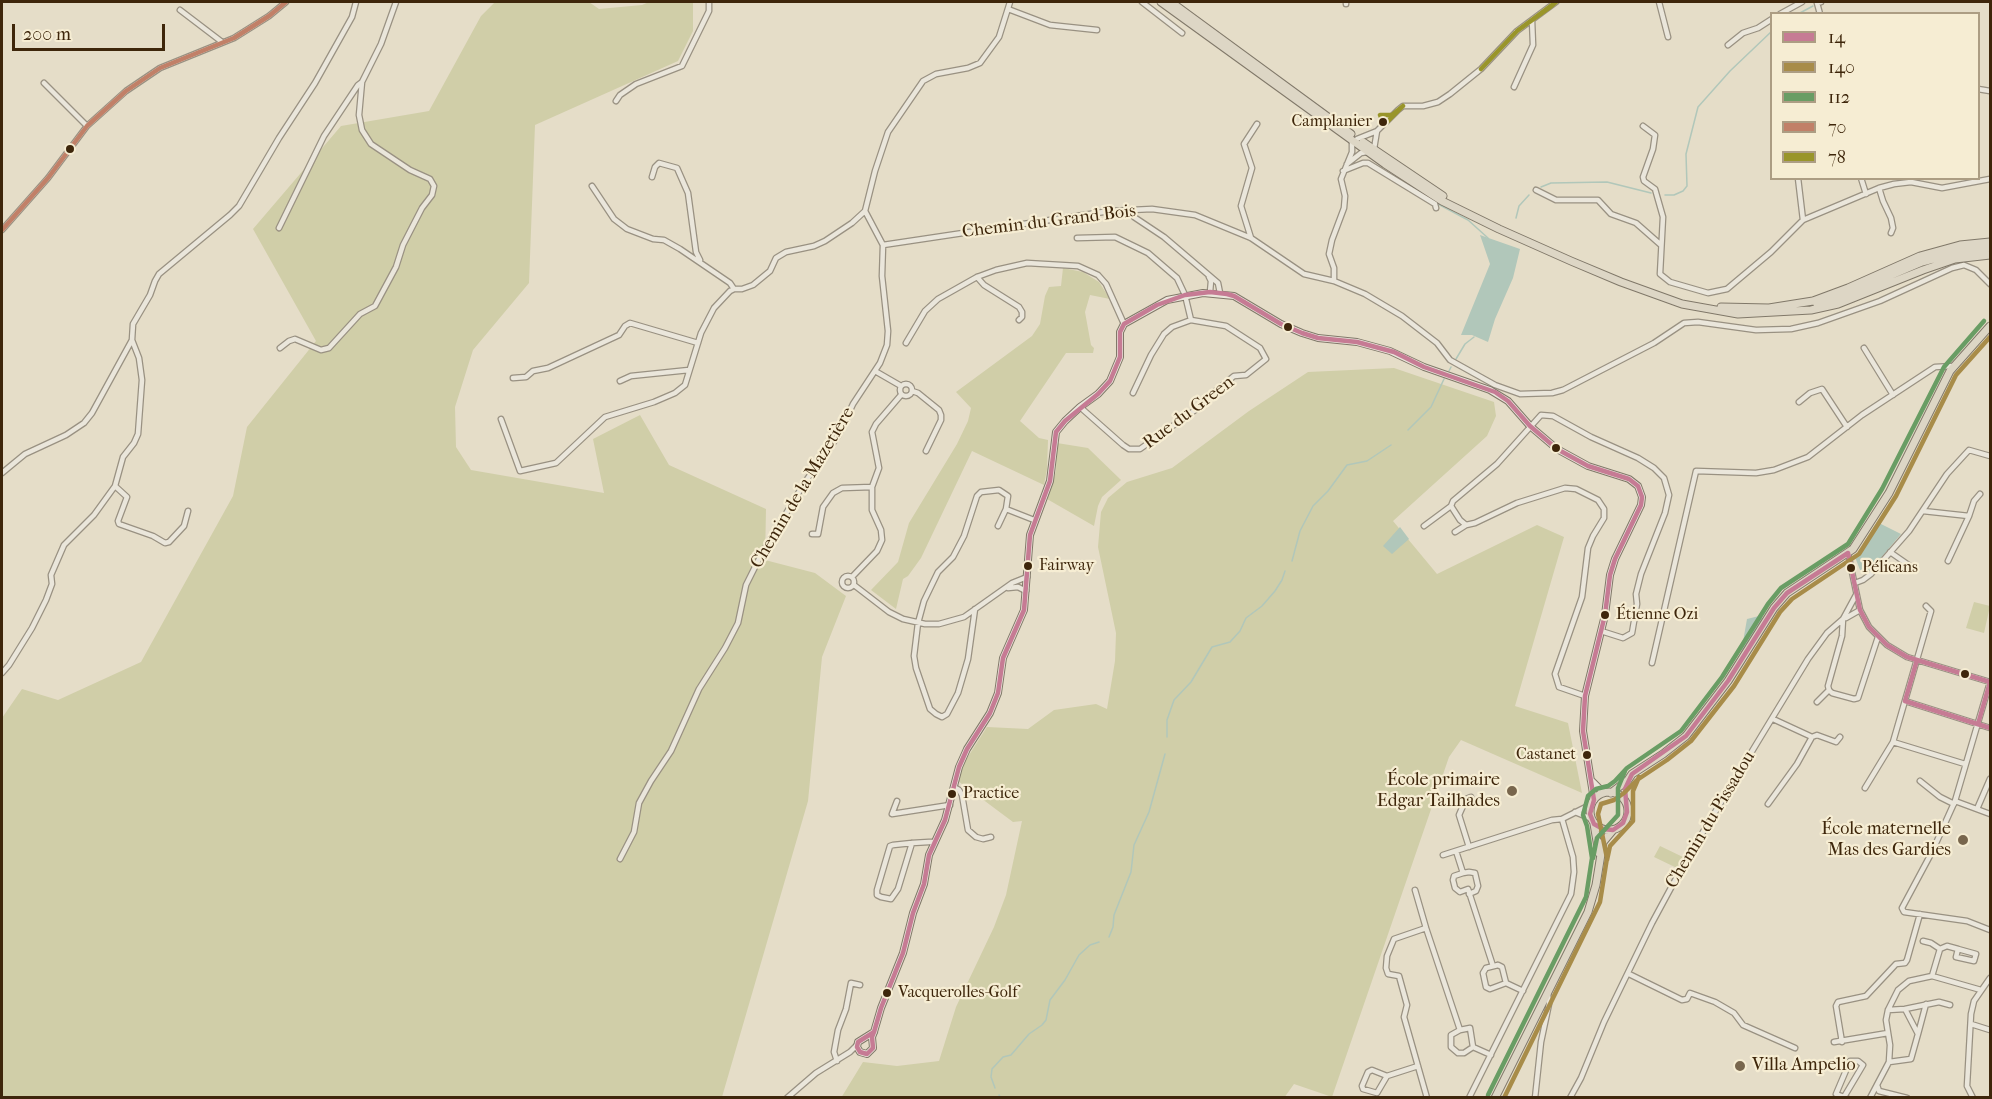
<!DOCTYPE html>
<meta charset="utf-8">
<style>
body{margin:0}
#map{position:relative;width:1992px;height:1099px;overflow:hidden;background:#e5ddc8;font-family:"IM FELL French Canon",serif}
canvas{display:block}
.frame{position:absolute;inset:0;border:3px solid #3e260b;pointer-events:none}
.legend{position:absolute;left:1770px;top:12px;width:210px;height:168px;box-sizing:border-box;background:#f6edd3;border:2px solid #ac9d83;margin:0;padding:8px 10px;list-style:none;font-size:18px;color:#3e260b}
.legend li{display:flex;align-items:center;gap:12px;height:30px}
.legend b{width:30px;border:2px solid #ac9d83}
.scale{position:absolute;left:12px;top:24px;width:153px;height:27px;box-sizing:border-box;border:3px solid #3e260b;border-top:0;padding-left:8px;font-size:18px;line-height:21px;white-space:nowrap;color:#3e260b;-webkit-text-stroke:4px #f6edd3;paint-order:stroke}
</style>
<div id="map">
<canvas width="1992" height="1099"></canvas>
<div class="frame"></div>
<ul class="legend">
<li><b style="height:8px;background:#c67b94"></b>14</li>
<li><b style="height:8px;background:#a88c49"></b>140</li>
<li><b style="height:8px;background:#699d64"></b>112</li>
<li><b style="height:8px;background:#c18068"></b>70</li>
<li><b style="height:8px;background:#99952a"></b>78</li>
</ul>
<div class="scale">200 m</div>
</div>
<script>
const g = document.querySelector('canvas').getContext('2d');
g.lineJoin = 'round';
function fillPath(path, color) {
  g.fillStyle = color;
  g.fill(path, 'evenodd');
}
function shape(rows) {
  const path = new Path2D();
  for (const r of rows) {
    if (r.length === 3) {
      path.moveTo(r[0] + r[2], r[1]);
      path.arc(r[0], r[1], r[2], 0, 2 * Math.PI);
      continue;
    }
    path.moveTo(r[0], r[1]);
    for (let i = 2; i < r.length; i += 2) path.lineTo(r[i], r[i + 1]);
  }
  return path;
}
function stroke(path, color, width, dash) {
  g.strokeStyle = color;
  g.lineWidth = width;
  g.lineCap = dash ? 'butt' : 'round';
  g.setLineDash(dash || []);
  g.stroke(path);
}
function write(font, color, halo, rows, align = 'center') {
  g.font = font + ' "IM FELL French Canon",serif';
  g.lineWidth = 4.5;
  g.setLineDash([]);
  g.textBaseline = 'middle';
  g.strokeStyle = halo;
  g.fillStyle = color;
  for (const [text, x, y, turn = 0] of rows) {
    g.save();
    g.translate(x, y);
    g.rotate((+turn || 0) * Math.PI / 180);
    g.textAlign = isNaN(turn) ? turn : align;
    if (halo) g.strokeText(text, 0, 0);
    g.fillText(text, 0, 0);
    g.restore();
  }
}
fillPath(shape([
 [495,2,589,2,599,9,642,5,649,2,693,2,693,31,678,61,535,125,529,283,473,350,455,407,456,447,471,470,604,493,593,439,640,415,669,465,766,509,765,560,815,573,846,596,822,657,808,801,722,1097,2,1098,2,718,22,689,58,700,141,662,233,496,247,427,316,341,253,229,341,126,429,111,481,16],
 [1063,268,1083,272,1099,282,1110,299,1090,295,1085,312,1091,345,1094,348,1093,353,1066,353,1020,421,1039,438,1048,440,1047,469,1044,485,972,451,921,558,908,576,903,579,896,609,871,590,898,562,909,523,957,444,968,421,971,408,956,392,1032,336,1040,324,1045,296,1049,287,1061,286],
 [1394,368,1494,402,1496,416,1487,436,1393,521,1437,574,1537,525,1564,537,1515,706,1568,723,1582,793,1461,740,1449,757,1332,1097,1294,1084,1284,1098,841,1098,863,1062,897,1066,939,1061,956,1007,994,927,1006,895,1022,821,1013,822,958,781,962,766,987,727,1028,729,1054,710,1096,704,1107,709,1115,661,1116,633,1098,547,1101,512,1108,498,1127,482,1172,468,1249,411,1308,372],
 [1057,443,1088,448,1121,480,1102,497,1098,506,1094,526,1047,499,1056,471],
 [1974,602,1990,606,1984,633,1966,628],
 [1660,846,1685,858,1679,869,1654,857]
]), '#d0cea8');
fillPath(shape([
 [1480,235,1520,249,1513,278,1495,319,1488,342,1472,335,1461,335,1490,264],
 [1877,522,1901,534,1869,572,1860,570,1855,557],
 [1400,527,1409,539,1392,554,1383,546],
 [1759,616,1763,618,1741,653,1747,619]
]), '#b1c7ba');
stroke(shape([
 [1798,14,1813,6],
 [1541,187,1551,183,1607,182,1651,193],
 [1665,195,1674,195,1683,191,1687,186,1686,154,1698,107,1730,71,1772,31],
 [1438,204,1468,220,1488,238],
 [1516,218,1519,206,1529,195],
 [1456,359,1465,344,1474,337],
 [1449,371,1451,367],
 [1408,430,1431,407,1444,379],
 [1292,561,1300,531,1313,506,1328,491,1347,465,1367,461,1391,445],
 [1167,737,1167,720,1174,700,1191,682,1212,647,1230,642,1240,631,1246,618,1262,606,1275,591,1282,580,1285,571],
 [1109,937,1113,927,1114,915,1131,872,1134,845,1149,812,1165,754],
 [995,1088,991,1077,992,1069,1003,1057,1011,1055,1029,1034,1042,1025,1046,1020,1050,1000,1065,980,1079,955,1090,945,1099,942],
 [999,1095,1001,1098]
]), '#b1c7ba', 1.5);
const street = shape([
 [1142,2,1182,33],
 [1659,2,1668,37],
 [1346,4,1346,2],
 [1008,9,1050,25,1097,30],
 [180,10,222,42],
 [1780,14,1802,2],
 [1820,14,1817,3,1821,2],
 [1728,45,1743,33,1758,28,1772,19],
 [44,83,87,126],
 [1514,87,1533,45,1532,20],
 [1978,89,1990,91],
 [616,101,620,95,636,84,682,66,709,11,709,2],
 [1643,126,1655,135,1653,149,1643,177,1644,181,1655,189,1663,217,1660,274,1670,282,1708,293,1727,289,1771,252,1803,220,1879,188,1894,184,1911,182,1942,188,1990,179],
 [1357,139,1377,131,1398,110,1403,106,1423,106,1438,102,1450,94,1481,69,1517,31,1556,2],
 [1374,149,1377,131],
 [1347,164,1361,153,1367,152],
 [1343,171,1363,163,1368,163,1435,204,1436,208],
 [652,177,655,167,659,163,677,168,688,193,696,252,700,260],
 [1798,178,1803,220],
 [1861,178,1866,194],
 [592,186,614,219,627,229,653,239,664,240,680,249,730,283,734,289],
 [1879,188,1883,201,1891,218,1893,228,1891,233],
 [1536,190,1556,200,1598,200,1611,214,1636,223,1661,245],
 [1129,210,1134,217,1164,237,1218,283,1220,293],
 [279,228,324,136,358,85,362,82,381,44,396,2],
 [2,230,48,178,87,126,126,91,160,68,234,38,269,16,286,2],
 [1077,238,1115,237,1148,253,1177,278,1185,295,1191,320,1226,326,1260,348,1266,359,1246,375,1234,376,1213,393,1208,401,1140,449,1129,449,1123,445,1080,407],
 [1251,238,1241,206,1252,168,1244,144,1257,124],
 [883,245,1110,211,1152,209,1195,215,1251,238,1304,274,1334,281,1365,294,1402,316,1437,343,1450,360,1495,385,1520,394,1552,393,1563,390,1654,343,1684,323,1698,322,1756,330,1791,329,1818,323,1880,301,1952,268,1964,265,1976,270,1990,284],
 [977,277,984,285,1019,307,1022,312,1022,317,1019,320],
 [1209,277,1211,281,1210,292],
 [1334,281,1334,268,1329,254,1332,240,1344,208,1345,196,1341,179,1352,152,1352,141],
 [906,343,925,311,938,299,977,277,996,270,1027,263,1078,266,1098,275,1106,284,1124,324],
 [280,348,289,341,295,339,321,350,329,348,360,314,375,306,396,267,403,245,422,208,432,195,434,186,430,179,410,170,371,144,362,130,359,115,362,82],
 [1864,348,1893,395],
 [875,371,901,386],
 [513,378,526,377,533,371,548,368,619,335,625,326,630,323,698,343],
 [620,381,631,376,689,370],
 [906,390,6],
 [912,391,918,393,939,410,941,415,941,420,926,451],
 [1133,393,1151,355,1164,334,1172,327,1191,320],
 [1799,402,1810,393,1822,389,1847,427],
 [501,419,520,471,556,463,605,417,654,402,675,393,685,385,701,333,714,308,730,291,734,289,742,289,753,285,770,271,776,258,786,252,814,246,825,241,852,223,865,211],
 [2,473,25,454,66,435,84,423,92,413,132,340,133,324,150,295,155,281,159,274,230,215,239,206,279,138,315,83,352,17,356,2],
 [115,486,127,497,118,521,119,524,153,536,165,543,169,542,184,526,188,511],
 [1451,506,1460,520,1466,525,1475,523,1517,503,1565,488,1576,489,1598,500,1604,509,1604,518,1593,536,1588,548,1582,597,1555,674,1559,687,1585,696],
 [1923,511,1969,516,1974,501,1980,494],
 [998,526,1006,509,1034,520],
 [1424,526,1451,506,1453,501,1497,464,1541,415,1553,416,1591,437,1638,458,1654,468,1664,478,1669,495,1665,513,1641,574,1636,594,1637,604,1632,633,1623,638,1601,631],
 [1455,532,1466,525],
 [812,534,818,534,823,507,833,493,842,488,872,487],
 [1890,552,1913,568],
 [1848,553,1860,610,1869,627,1887,645,1907,657,1990,682],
 [1948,561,1969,516],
 [848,582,6],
 [852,577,877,551,882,540,881,530,872,510,872,487,879,468,872,432,876,424,901,395],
 [1855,583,1863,580,1871,574,1909,531,1947,474,1969,450,1990,456],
 [854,585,889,612,903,619,925,624,939,624,964,617,1012,583,1027,577],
 [1008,588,1018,587,1026,591],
 [1926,606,1931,611,1893,742,1965,764],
 [975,609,968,659,958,693,947,714,942,717,936,714,930,709,916,668,914,656,918,623,924,601,938,572,953,557,964,536,977,496,981,492,999,490,1008,496,1006,509],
 [1846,618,1860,610],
 [1843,619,1842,636,1828,686,1829,690,1832,693,1854,699,1858,698,1878,637],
 [1652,663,1696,471,1756,473,1774,470,1808,457,1862,415,1935,367,1953,366],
 [2,673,9,665,32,628,46,600,52,584,51,575,64,545,94,515,115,486,123,457,134,443,138,434,142,380,139,358,132,340],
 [1990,682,1955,801,1932,852,1902,908,1904,912,1967,921,1990,930],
 [1905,701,1990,728],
 [1817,702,1829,690],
 [1773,719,1812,737,1817,735,1836,742,1840,737],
 [1920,781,1940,797,1954,804],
 [954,787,959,790,962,795,968,830,976,837,983,839,991,837],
 [1865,788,1893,742],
 [897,801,892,814,950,805],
 [1955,801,1990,814],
 [1768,804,1797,764,1812,737],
 [1977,809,1990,779],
 [1575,812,1592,819],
 [912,843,898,889,891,899,881,897,877,895,877,890,890,846,893,845,912,843,929,842,935,842],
 [1469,847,1459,815,1466,799,1471,797],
 [1456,851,1463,873,1454,876,1453,880,1455,888,1460,892,1468,889,1493,966],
 [1443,855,1552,820,1562,819,1592,804],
 [620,859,634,832,639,803,651,781,671,751,699,689,725,648,738,623,746,585,761,555,805,482,838,436,853,404,880,363,887,345,888,331,882,276,883,245,865,211,875,171,888,132,923,81,936,74,968,68,980,63,999,37,1010,2],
 [1463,873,1469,872,1475,873,1478,886,1476,891,1469,894],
 [1415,890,1426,928,1460,1030,1470,1028,1473,1047],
 [1426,928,1394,939,1387,956,1386,968,1388,974,1399,976,1407,1005,1404,1017,1427,1098],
 [1923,941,1931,943,1940,949],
 [1498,965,1502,967,1506,983,1490,989,1486,987,1483,973,1486,968,1498,965],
 [1629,974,1682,1000,1687,999,1690,993,1715,1002,1734,1013,1743,1025,1795,1048],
 [1932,976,1940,949,1947,946,1958,949,1956,957,1974,961,1976,954,1958,949],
 [1506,983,1523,991],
 [1905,1009,1939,1002,1950,1005],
 [1888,1010,1905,1009,1918,1034,1911,1059,1889,1062],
 [1971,1024,1990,1030],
 [1460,1030,1451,1035,1451,1047,1458,1053,1464,1053,1473,1047,1491,1055],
 [1918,1034,1926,1004],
 [1834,1042,1888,1033],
 [1842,1042,1836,1006,1838,1002,1866,996,1896,964,1905,963,1907,960,1920,914],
 [837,1061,834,1052,838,1030,846,1009,851,983,860,985],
 [1387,1076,1377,1093,1363,1089,1362,1086,1368,1072,1372,1070,1387,1076,1418,1066],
 [1877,1085,1879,1091,1907,1098],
 [1844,1097,1863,1065,1858,1061,1850,1061,1836,1094,1847,1098],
 [787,1098,816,1073,850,1052,857,1045],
 [1469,1098,1571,894,1574,872,1573,857,1562,819],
 [1535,1098,1541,1042,1549,1004,1548,994],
 [1570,1098,1581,1078,1604,1022,1652,923,1686,860,1808,659,1827,633,1843,619,1856,595],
 [1870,1098,1889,1062,1890,1045,1886,1020,1888,1010,1898,990,1909,981,1932,976,1981,990],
 [1973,1098,1967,1086,1971,1014,1974,1001,1990,978]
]);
const secondary = shape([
 [1592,781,1604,793],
 [874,1032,858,1042,857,1047,860,1052,867,1054,873,1048,872,1037,874,1032,881,1008,903,953,913,913,924,884,929,855,945,820,959,767,967,749,990,713,998,693,1003,658,1024,610,1030,535,1050,481,1056,432,1065,421,1080,407,1098,394,1110,381,1120,357,1120,332,1124,324,1167,300,1203,293,1234,296,1281,324,1302,333,1318,338,1357,342,1390,351,1424,367,1490,390,1508,401,1530,426,1557,449,1588,466,1629,479,1638,486,1642,497,1641,505,1615,559,1610,575,1605,615,1585,696,1583,731,1594,800]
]);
const primary = shape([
 [1161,2,1385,164,1442,201,1499,229,1571,261,1621,282,1682,304,1738,314,1811,310,1838,304,1923,270,1955,259,1990,255],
 [1171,2,1351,134],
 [1363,142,1443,196],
 [1817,304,1854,291,1922,262,1963,251,1990,248],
 [1721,307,1769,308,1813,301,1848,288,1920,256,1960,245,1990,242],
 [1609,811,19],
 [1611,793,1628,780,1632,774,1663,754,1686,736,1728,681,1774,608,1787,593,1853,549,1889,493,1950,371,1990,326],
 [1594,824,1599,853],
 [1495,1098,1588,912,1596,885,1603,842,1613,830]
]);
stroke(street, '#999182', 7);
stroke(secondary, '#807869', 8);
stroke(primary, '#807869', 9);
stroke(street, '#eae6db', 4.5);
stroke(secondary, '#eae6db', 6);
stroke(primary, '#ddd6c5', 7);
stroke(shape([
 [1848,553,1860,610,1869,627,1887,645,1907,657,1990,682,1978,724],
 [1917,660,1905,701,1990,728],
 [874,1032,872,1037,873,1048,867,1054,860,1052,857,1047,858,1042,874,1032],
 [874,1032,881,1008,903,953,913,913,924,884,929,855,945,820,959,767,967,749,990,713,998,693,1003,658,1024,610,1030,535,1050,481,1056,432,1065,421,1098,394,1110,381,1120,357,1120,332,1124,324,1157,305,1185,295,1210,292,1227,294,1234,296,1281,324,1302,333,1318,338,1357,342,1394,352,1424,367,1495,392,1508,401,1530,426,1557,449,1588,466,1629,479,1638,486,1642,497,1641,505,1615,559,1610,575,1605,615,1585,696,1583,731,1594,800,1590,814,1594,824,1603,829,1613,830,1623,823,1627,812,1625,789,1632,774,1686,736,1728,681,1774,608,1787,593,1848,553]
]), '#c67b94', 4.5);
stroke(shape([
 [1607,860,1610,846,1633,821,1633,791,1639,777],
 [1504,1098,1600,902,1607,858,1598,814,1601,804,1614,800,1624,793,1637,780,1667,760,1691,741,1734,686,1780,612,1792,599,1859,554,1896,496,1956,375,1990,337]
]), '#a88c49', 4.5);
stroke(shape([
 [1593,858,1597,838,1618,815,1618,788,1625,771],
 [1488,1095,1586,897,1592,858,1587,826,1583,815,1588,796,1596,789,1608,786,1615,781,1627,768,1681,731,1722,677,1768,604,1781,588,1848,544,1882,489,1944,367,1984,321]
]), '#699d64', 4.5);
stroke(shape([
 [2,230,48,178,87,126,126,91,160,68,234,38,269,16,286,2]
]), '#c18068', 4.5);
stroke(shape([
 [1556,2,1549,8,1517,31,1556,2],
 [1481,69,1517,31],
 [1481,69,1517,31],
 [1403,106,1384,125,1380,115,1392,115,1403,106]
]), '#99952a', 4.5);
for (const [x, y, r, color] of [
 [1383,122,5,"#3e260b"],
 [70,149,5,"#3e260b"],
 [1288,327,5,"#3e260b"],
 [1556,448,5,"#3e260b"],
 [1028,566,5,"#3e260b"],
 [1851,568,5,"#3e260b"],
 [1605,615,5,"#3e260b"],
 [1965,674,5,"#3e260b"],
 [1587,755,5,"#3e260b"],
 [1512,791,6,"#78664d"],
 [952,794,5,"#3e260b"],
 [1963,840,6,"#78664d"],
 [887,993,5,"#3e260b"],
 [1740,1066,6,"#78664d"]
]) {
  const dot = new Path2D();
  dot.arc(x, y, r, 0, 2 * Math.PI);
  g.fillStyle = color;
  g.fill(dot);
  stroke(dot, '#f6edd3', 2);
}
write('16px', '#3e260b', '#f6edd3', [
 ["Camplanier",1372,122,"right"],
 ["Fairway",1039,566],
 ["Pélicans",1862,568],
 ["Étienne Ozi",1616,615],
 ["Castanet",1576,755,"right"],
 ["Practice",963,794],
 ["Vacquerolles-Golf",898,993]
], 'left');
write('18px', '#3e260b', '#f6edd3', [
 ["Chemin du Grand Bois",1049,222,-7],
 ["Rue du Green",1189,413,-37],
 ["Chemin de la Mazetière",803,488,-59],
 ["Chemin du Pissadou",1711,820,-59]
]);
write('18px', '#3e260b', '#f6edd3', [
 ["École primaire",1500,781],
 ["Edgar Tailhades",1500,802],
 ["École maternelle",1951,830],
 ["Mas des Gardies",1951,851],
 ["Villa Ampelio",1752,1066,"left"]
], 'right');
</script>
